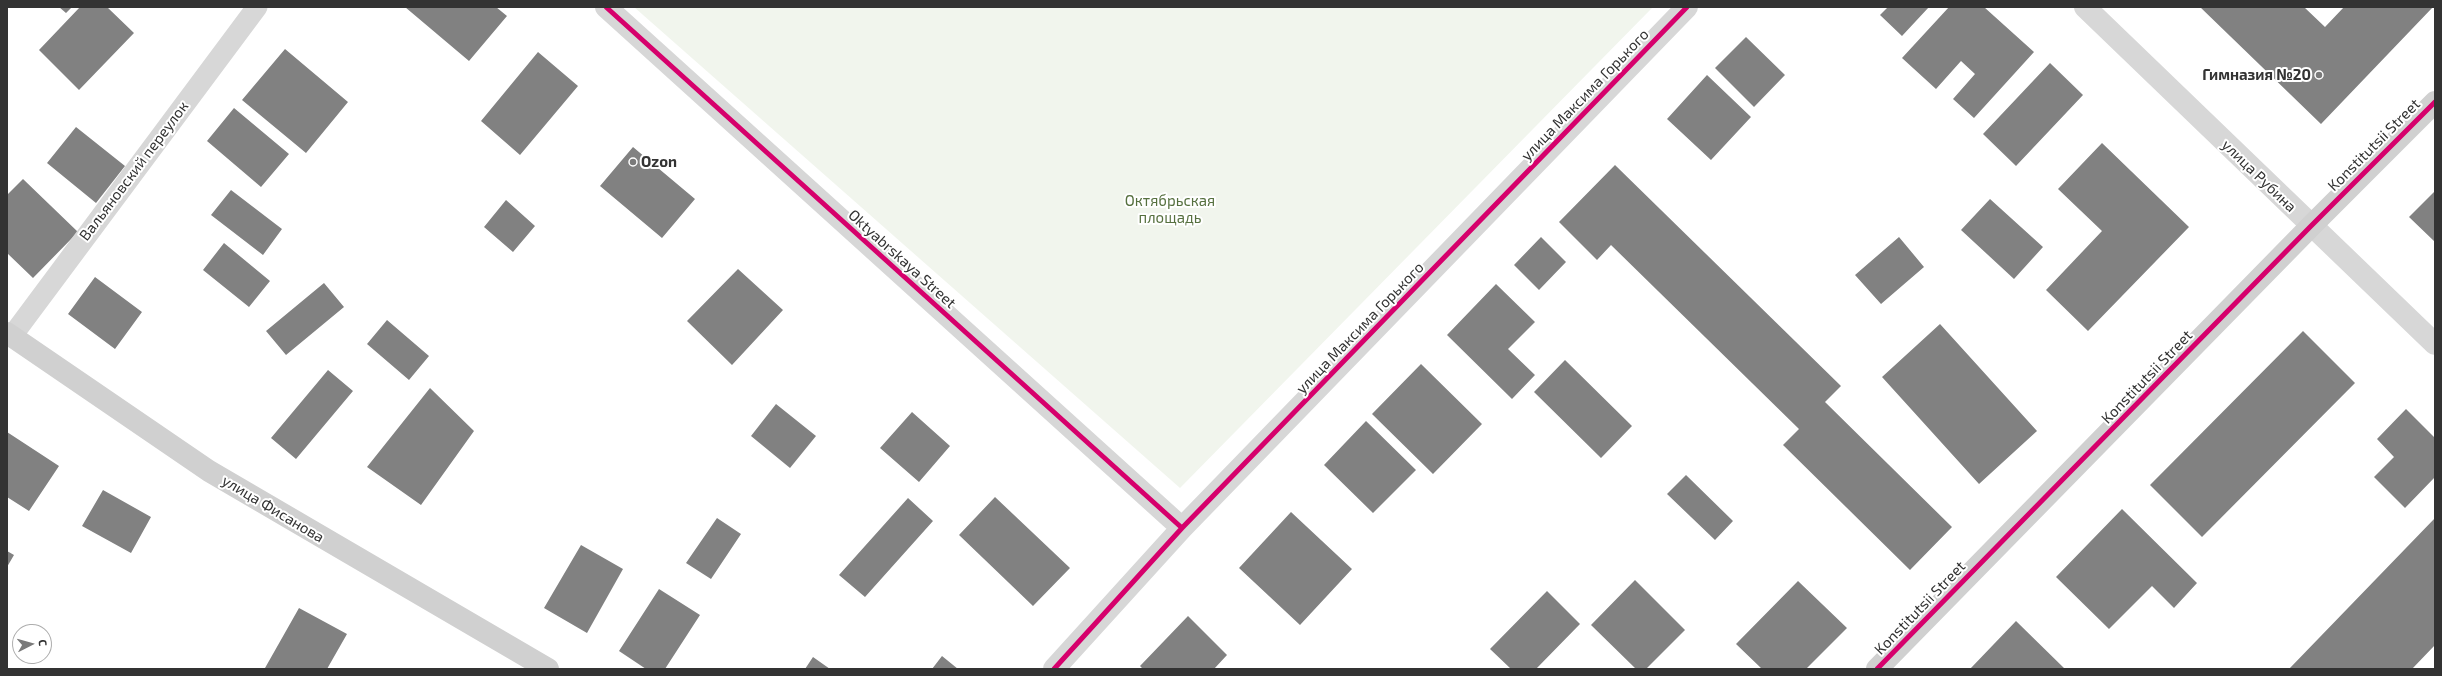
<!DOCTYPE html>
<meta charset="utf-8">
<style>
body{margin:0}
#map{position:relative;width:2442px;height:676px;overflow:hidden;background:#fff;font-family:"Exo 2",sans-serif}
canvas{display:block}
.frame{position:absolute;inset:0;border:8px solid #333;pointer-events:none}
.north{position:absolute;left:12px;top:624px;width:40px;height:40px;box-sizing:border-box;background:#fff;border:1px solid #adadad;border-radius:50%;rotate:84deg;font-size:11px;font-weight:700;line-height:16px;text-align:center;color:#333}
.north::after{content:'';display:block;margin:auto;width:14px;height:18px;background:#7a7a7a;clip-path:polygon(50% 0,100% 100%,50% 72%,0 100%)}
</style>
<div id="map">
<canvas width="2442" height="676"></canvas>
<div class="frame"></div>
<div class="north">С</div>
</div>
<script>
const g = document.querySelector('canvas').getContext('2d');
g.lineJoin = 'round';
function fillPath(path, color) {
  g.fillStyle = color;
  g.fill(path, 'evenodd');
}
function shape(rows) {
  const path = new Path2D();
  for (const r of rows) {
    path.moveTo(r[0], r[1]);
    for (let i = 2; i < r.length; i += 2) path.lineTo(r[i], r[i + 1]);
  }
  return path;
}
function stroke(path, color, width, dash) {
  g.strokeStyle = color;
  g.lineWidth = width;
  g.lineCap = dash ? 'butt' : 'round';
  g.setLineDash(dash || []);
  g.stroke(path);
}
function write(font, color, halo, rows, align = 'center') {
  g.font = font + ' "Exo 2",sans-serif';
  g.lineWidth = 4;
  g.setLineDash([]);
  g.textBaseline = 'middle';
  g.strokeStyle = halo;
  g.fillStyle = color;
  for (const [text, x, y, turn = 0] of rows) {
    g.save();
    g.translate(x, y);
    g.rotate((+turn || 0) * Math.PI / 180);
    g.textAlign = isNaN(turn) ? turn : align;
    if (halo) g.strokeText(text, 0, 0);
    g.fillText(text, 0, 0);
    g.restore();
  }
}
fillPath(shape([
 [634,7,1653,7,1180,488]
]), '#f1f5ed');
fillPath(shape([
 [59,7,72,7,66,13],
 [80,7,107,7,134,33,79,90,39,50],
 [405,7,496,7,507,16,469,61],
 [1888,7,1929,7,1902,36,1880,15],
 [1949,7,1984,7,2034,52,1974,118,1953,99,1975,74,1961,61,1936,89,1902,58],
 [2200,7,2304,7,2325,27,2344,7,2433,7,2321,124],
 [1746,37,1785,75,1754,107,1715,68],
 [285,49,348,102,306,153,242,100],
 [538,52,578,86,520,155,481,121],
 [2050,63,2083,95,2016,166,1983,134],
 [1707,75,1751,117,1711,160,1667,119],
 [234,108,289,154,261,187,207,141],
 [76,127,125,166,96,203,47,163],
 [2102,143,2189,227,2088,331,2046,290,2102,231,2058,189],
 [633,147,695,199,662,238,600,186],
 [1615,165,1841,386,1825,402,1952,527,1910,570,1783,445,1799,429,1611,245,1597,260,1559,222],
 [23,179,78,232,33,278,7,253,7,195],
 [231,190,282,229,263,255,211,215],
 [2435,191,2435,242,2409,217],
 [1990,199,2043,247,2014,279,1961,230],
 [506,200,535,226,513,252,484,227],
 [1541,237,1566,262,1539,290,1514,265],
 [1899,237,1924,267,1881,304,1855,275],
 [224,243,270,281,249,307,203,270],
 [738,269,783,310,732,365,687,321],
 [95,277,142,312,115,349,68,314],
 [324,283,344,307,286,355,266,331],
 [1496,284,1535,322,1508,349,1535,375,1512,399,1447,335],
 [387,320,429,356,409,380,367,344],
 [1940,324,2037,431,1979,484,1882,377],
 [2303,331,2355,383,2202,537,2150,485],
 [1565,360,1632,426,1601,458,1534,392],
 [1421,364,1482,424,1433,474,1372,414],
 [328,370,353,391,296,459,271,438],
 [430,388,474,431,421,505,367,467],
 [776,404,816,436,790,468,751,436],
 [2406,409,2435,438,2435,477,2405,508,2374,477,2394,457,2377,439],
 [912,412,950,446,919,482,880,448],
 [1366,421,1416,470,1373,513,1324,465],
 [7,432,59,466,29,511,7,497],
 [1686,475,1733,521,1715,540,1667,494],
 [103,490,151,517,131,553,82,526],
 [995,497,1070,568,1033,606,959,535],
 [908,498,933,521,865,597,839,575],
 [2122,509,2197,583,2174,608,2152,586,2109,629,2056,577],
 [1291,512,1352,569,1300,625,1239,568],
 [717,518,741,534,711,579,686,563],
 [2435,518,2435,645,2412,669,2289,669],
 [581,545,623,569,587,633,544,608],
 [7,551,14,555,7,567],
 [1635,580,1685,630,1646,669,1636,669,1591,625],
 [1798,581,1847,628,1806,669,1762,669,1736,644],
 [659,589,700,615,665,669,646,669,619,651],
 [1547,591,1580,624,1536,669,1511,669,1490,649],
 [299,608,347,634,327,669,267,669,265,668],
 [1188,616,1227,655,1214,669,1143,669,1140,666],
 [2016,621,2065,669,1970,669],
 [942,656,958,669,932,669],
 [813,657,830,669,805,669]
]), '#818181');
stroke(shape([
 [12,336,257,7]
]), '#d7d7d7', 21);
stroke(shape([
 [606,7,1182,528],
 [2085,7,2435,344],
 [1054,669,1182,528,1687,7]
]), '#d7d7d7', 22);
stroke(shape([
 [7,333,209,471,548,669],
 [1877,669,2311,226,2435,102]
]), '#d0d0d0', 22);
stroke(shape([
 [606,7,1182,528],
 [1054,669,1182,528,1687,7],
 [1877,669,2311,226,2435,102]
]), '#d6006c', 5);
for (const [x, y, r, color] of [
 [2319,75,4,"#7a7a7a"],
 [633,162,4,"#7a7a7a"]
]) {
  const dot = new Path2D();
  dot.arc(x, y, r, 0, 2 * Math.PI);
  g.fillStyle = color;
  g.fill(dot);
  stroke(dot, '#fff', 1.5);
}
write('bold 15px', '#333', '#fff', [
 ["Гимназия №20",2311,75],
 ["Ozon",641,162,"left"]
], 'right');
write('15px', '#333', '#fff', [
 ["улица Максима Горького",1585,95,-46],
 ["Konstitutsii Street",2374,145,-45],
 ["Вальяновский переулок",134,171,-53],
 ["улица Рубина",2259,176,44],
 ["Oktyabrskaya Street",902,259,42],
 ["улица Максима Горького",1360,328,-46],
 ["Konstitutsii Street",2147,377,-46],
 ["улица Фисанова",273,509,31],
 ["Konstitutsii Street",1920,608,-46]
]);
write('15px', '#56703f', '#fff', [
 ["Октябрьская",1170,201],
 ["площадь",1170,218]
]);
</script>
